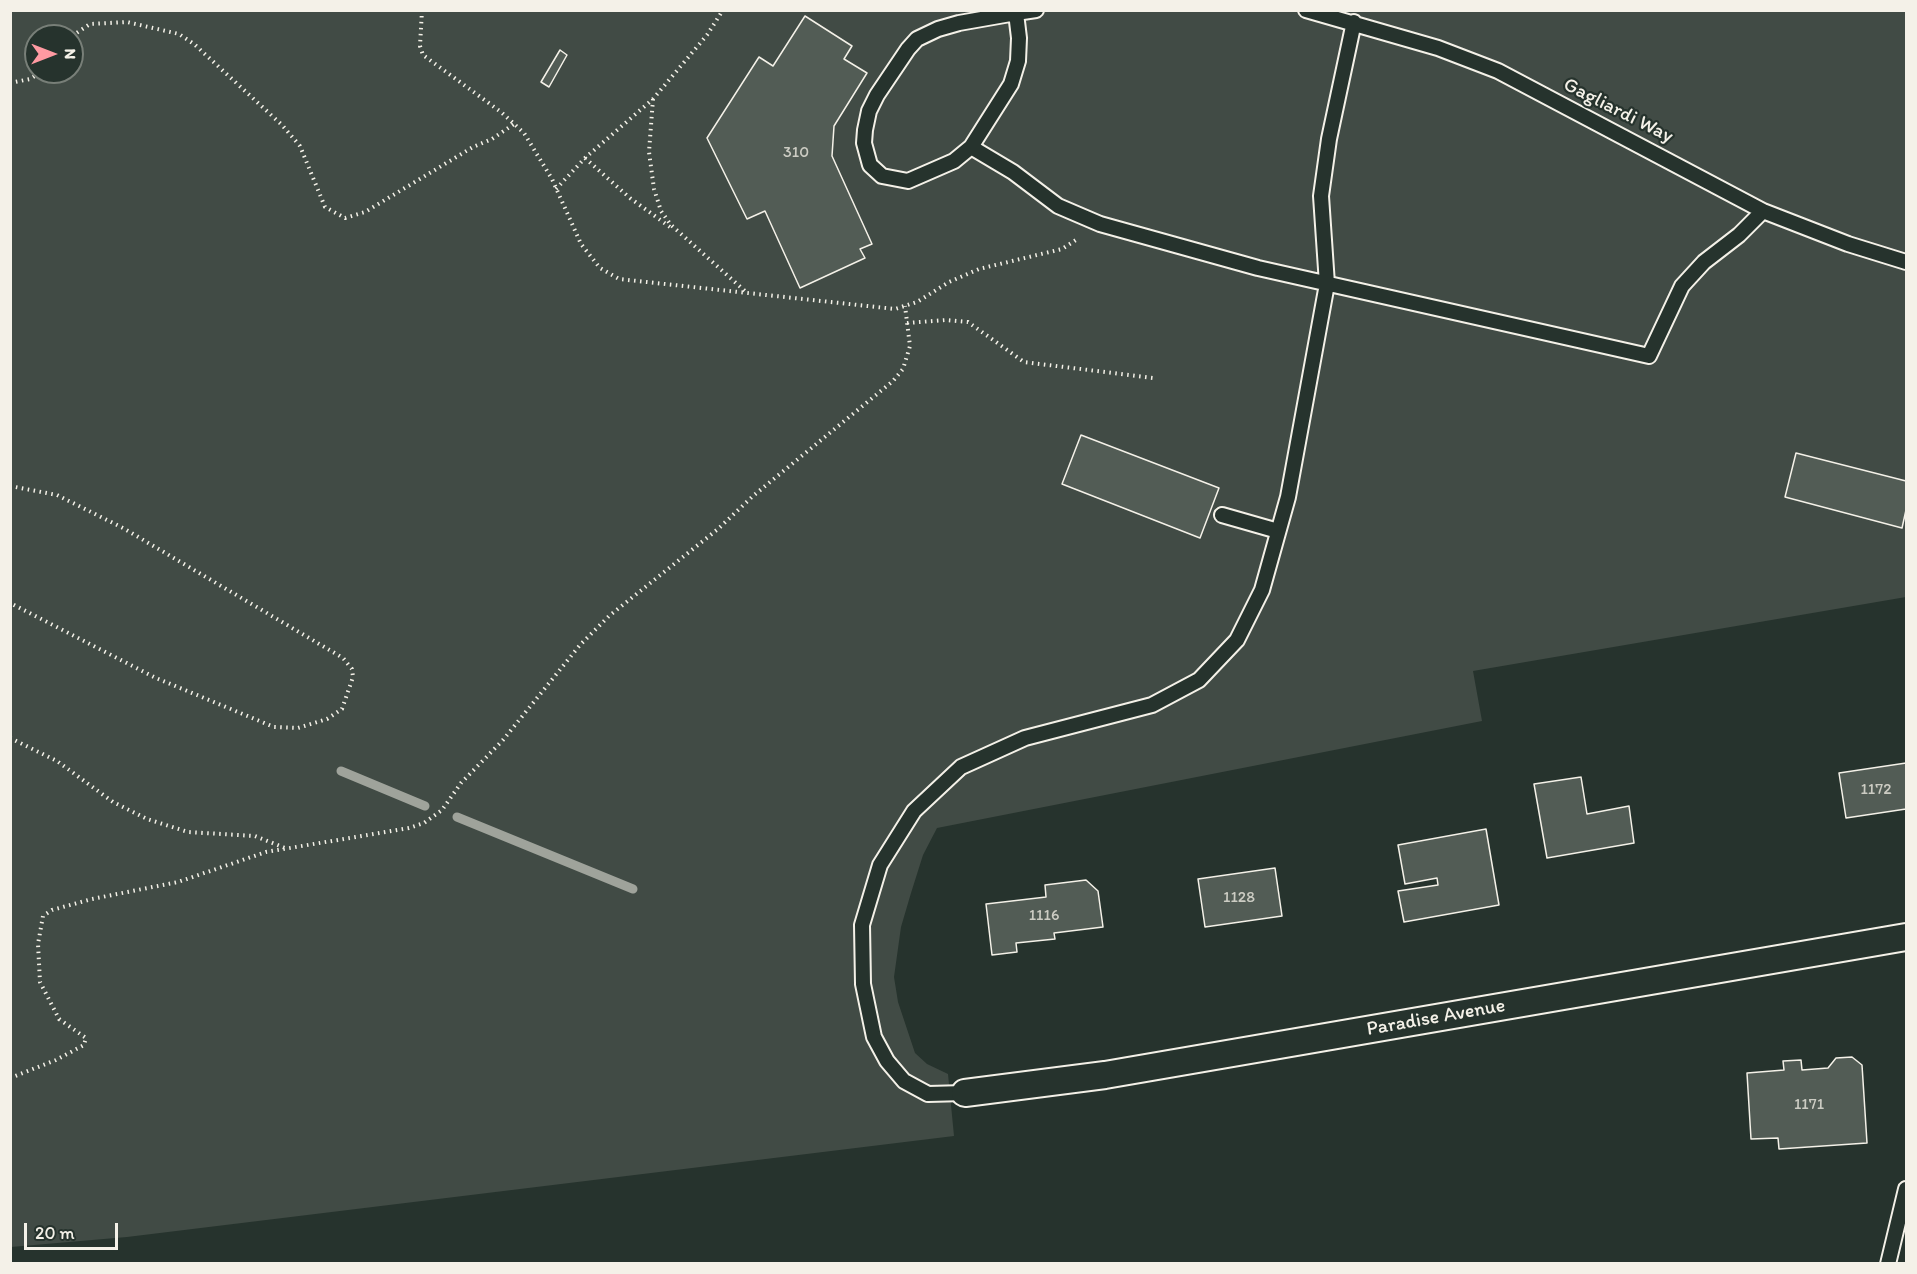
<!DOCTYPE html>
<style>
body{margin:0}
#map{position:relative;width:1917px;height:1274px;overflow:hidden;background:#26332d;font-family:Itim,sans-serif}
canvas{display:block}
.frame{position:absolute;inset:0;border:12px solid #f4f1e8;pointer-events:none}
.north{position:absolute;left:24px;top:24px;width:60px;height:60px;box-sizing:border-box;background:#26332d;border:2px solid #787f78;border-radius:50%;rotate:90deg;font-size:16px;font-weight:700;line-height:24px;text-align:center;color:#f4f1e8}
.north::after{content:'';display:block;margin:auto;width:21px;height:27px;background:#ff9aa2;clip-path:polygon(50% 0,100% 100%,50% 72%,0 100%)}
.scale{position:absolute;left:24px;top:1223px;width:94px;height:27px;box-sizing:border-box;border:3px solid #f4f1e8;border-top:0;padding-left:8px;font-size:18px;line-height:21px;white-space:nowrap;color:#f4f1e8;-webkit-text-stroke:4px #26332d;paint-order:stroke}
</style>
<div id="map">
<canvas width="1917" height="1274"></canvas>
<div class="frame"></div>
<div class="north">N</div>
<div class="scale">20 m</div>
</div>
<script>
const g = document.querySelector('canvas').getContext('2d');
g.lineJoin = 'round';
function fillPath(path, color) {
  g.fillStyle = color;
  g.fill(path, 'evenodd');
}
function shape(rows) {
  const path = new Path2D();
  for (const r of rows) {
    path.moveTo(r[0], r[1]);
    for (let i = 2; i < r.length; i += 2) path.lineTo(r[i], r[i + 1]);
  }
  return path;
}
function stroke(path, color, width, dash) {
  g.strokeStyle = color;
  g.lineWidth = width;
  g.lineCap = dash ? 'butt' : 'round';
  g.setLineDash(dash || []);
  g.stroke(path);
}
function write(font, color, halo, rows, align = 'center') {
  g.font = font + ' Itim,sans-serif';
  g.lineWidth = 4.5;
  g.setLineDash([]);
  g.textBaseline = 'middle';
  g.strokeStyle = halo;
  g.fillStyle = color;
  for (const [text, x, y, turn = 0] of rows) {
    g.save();
    g.translate(x, y);
    g.rotate((+turn || 0) * Math.PI / 180);
    g.textAlign = isNaN(turn) ? turn : align;
    if (halo) g.strokeText(text, 0, 0);
    g.fillText(text, 0, 0);
    g.restore();
  }
}
fillPath(shape([
 [11,11,1906,11,1906,597,1473,671,1482,721,937,828,923,855,911,893,901,927,894,977,898,1002,915,1053,927,1064,948,1074,954,1136,127,1237,11,1247],
 [36,36,72,36,72,72,36,72]
]), '#414b45');
stroke(shape([
 [341,771,425,806],
 [457,817,633,889]
]), '#9fa39b', 9);
const building = shape([
 [805,16,852,46,844,59,867,73,834,126,832,156,872,244,860,249,865,258,800,288,765,211,747,219,707,138,759,57,773,66,805,16],
 [560,50,567,55,549,87,541,82,560,50],
 [1081,435,1219,488,1200,538,1062,484,1081,435],
 [1796,453,1906,481,1906,510,1902,528,1785,497,1796,453],
 [1906,763,1906,809,1846,818,1839,773,1906,763],
 [1581,777,1587,814,1629,806,1634,843,1547,858,1534,784,1581,777],
 [1486,829,1499,905,1404,922,1398,891,1438,885,1437,878,1405,884,1398,845,1486,829],
 [1275,868,1282,916,1205,927,1198,879,1275,868],
 [1086,880,1098,891,1103,927,1054,933,1055,939,1016,943,1017,952,992,955,986,904,1046,897,1045,885,1086,880],
 [1852,1057,1862,1065,1867,1143,1779,1149,1778,1138,1751,1139,1747,1073,1784,1070,1783,1061,1801,1060,1802,1070,1828,1068,1836,1058,1852,1057]
]);
fillPath(building, '#525c55');
stroke(building, '#f4f1e8', 1.5);
const lane = shape([
 [1015,10,1016,13,1019,38,1018,61,1011,84,971,147,954,161,908,181,882,176,870,165,864,143,865,130,869,111,877,95,908,49,917,39,938,29,959,23,1016,13,1036,10],
 [1306,10,1438,48,1498,71,1763,211,1848,244,1906,262],
 [971,147,1013,172,1058,206,1100,224,1258,268,1649,356,1682,286,1704,262,1739,235,1763,211],
 [1222,515,1278,531],
 [965,1093,928,1094,904,1081,887,1061,874,1037,863,984,862,925,880,865,914,811,961,767,1025,738,1152,705,1199,680,1237,640,1262,590,1288,497,1327,284,1321,196,1329,139,1354,22],
 [1888,1264,1906,1189]
]);
const street = shape([
 [965,1093,1105,1075,1906,937]
]);
stroke(lane, '#f4f1e8', 18);
stroke(street, '#f4f1e8', 30);
stroke(shape([
 [422,10,420,46,423,55,501,112,524,133,552,179,581,244,600,268,619,279,895,309,917,302,949,282,979,269,1062,249,1079,238],
 [72,36,90,24,127,22,179,34,194,44,282,125,300,146,325,207,345,218,365,212,473,147,492,139,514,124],
 [10,83,30,79,41,72],
 [653,99,649,152,654,189,661,211,671,225,745,291],
 [585,158,630,198,670,227],
 [556,189,585,158,653,99,707,35,723,10],
 [907,323,946,320,968,322,1024,362,1153,378],
 [10,486,57,495,123,528,343,658,352,669,353,677,342,709,327,719,298,728,274,727,156,678,10,603],
 [10,738,57,761,113,802,147,819,188,832,255,836,285,848],
 [10,1078,56,1060,84,1045,86,1038,59,1019,40,982,38,944,43,916,52,910,92,899,178,882,266,852,409,828,424,823,442,810,461,783,503,740,580,645,609,616,718,529,753,496,893,381,903,369,910,346,905,306]
]), '#f4f1e8', 4, [1.5, 4.5]);
stroke(lane, '#26332d', 14);
stroke(street, '#26332d', 26);
write('16px', '#ccccc3', null, [
 ["310",796,153],
 ["1172",1876,790],
 ["1128",1239,898],
 ["1116",1044,916],
 ["1171",1809,1105]
]);
write('20px', '#f4f1e8', '#26332d', [
 ["Gagliardi Way",1618,111,27],
 ["Paradise Avenue",1436,1018,-10]
]);
</script>
